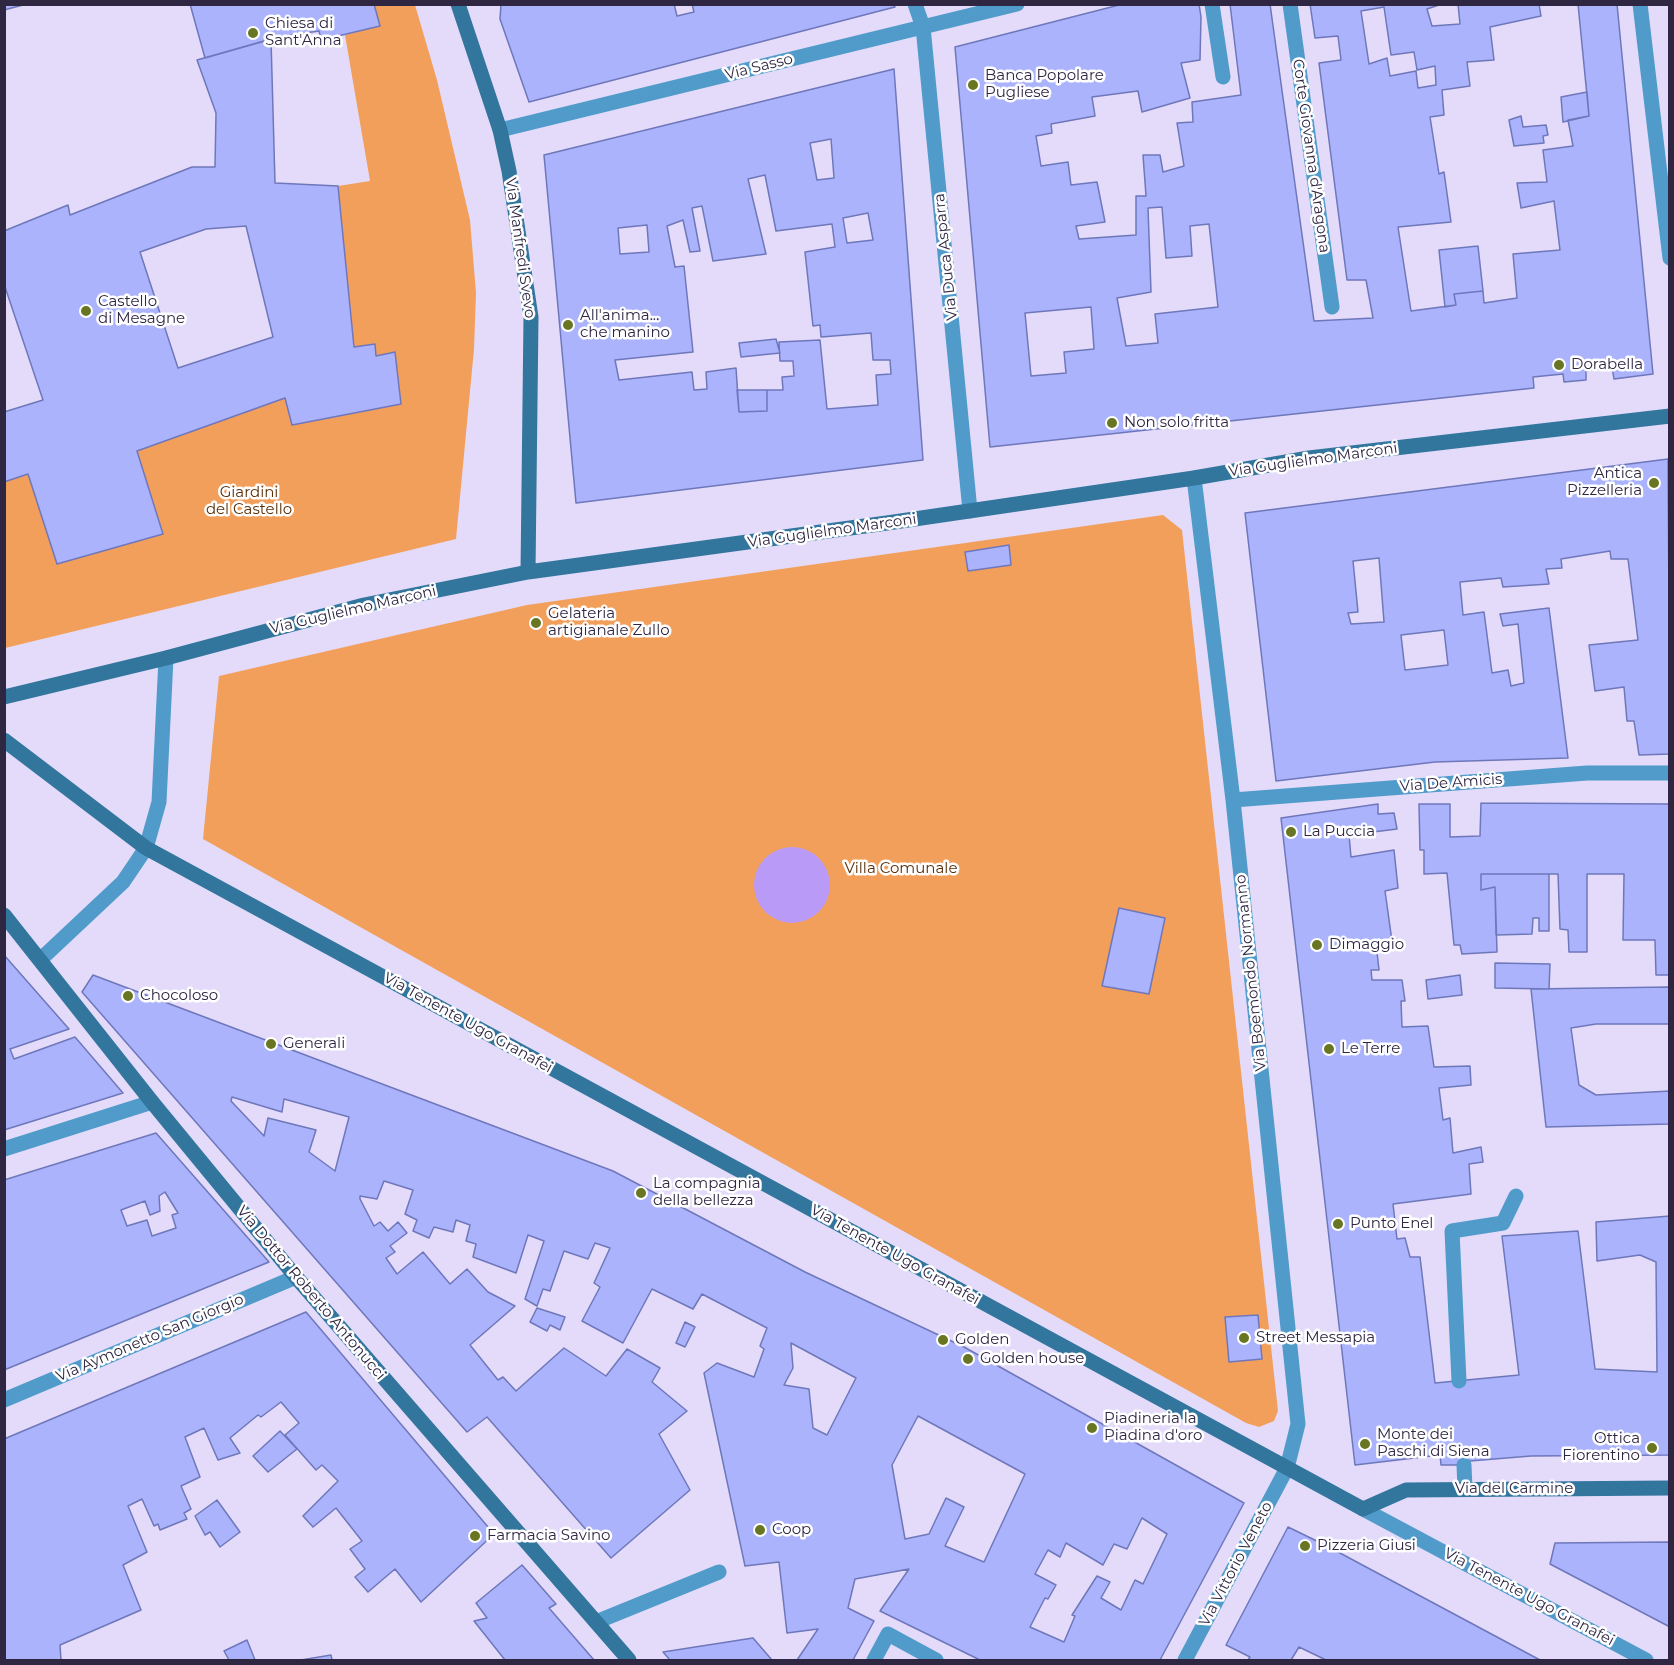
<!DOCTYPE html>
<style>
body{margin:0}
#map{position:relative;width:1674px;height:1665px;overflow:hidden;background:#e3dbf9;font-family:Montserrat,sans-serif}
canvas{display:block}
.frame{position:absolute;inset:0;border:6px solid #2f2642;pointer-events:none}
</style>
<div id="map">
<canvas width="1674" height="1665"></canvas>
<div class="frame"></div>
</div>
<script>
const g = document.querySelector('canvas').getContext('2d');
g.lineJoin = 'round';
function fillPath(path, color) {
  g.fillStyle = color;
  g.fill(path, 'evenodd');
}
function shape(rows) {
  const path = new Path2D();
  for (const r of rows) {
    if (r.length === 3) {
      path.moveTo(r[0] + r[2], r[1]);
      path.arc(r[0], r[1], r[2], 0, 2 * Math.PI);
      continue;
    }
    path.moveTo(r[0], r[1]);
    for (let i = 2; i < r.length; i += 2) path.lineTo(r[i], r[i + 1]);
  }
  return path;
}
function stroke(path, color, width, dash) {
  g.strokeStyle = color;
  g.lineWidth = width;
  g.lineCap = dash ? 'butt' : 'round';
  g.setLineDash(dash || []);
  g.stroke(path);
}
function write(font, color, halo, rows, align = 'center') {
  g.font = font + ' Montserrat,sans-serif';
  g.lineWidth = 5;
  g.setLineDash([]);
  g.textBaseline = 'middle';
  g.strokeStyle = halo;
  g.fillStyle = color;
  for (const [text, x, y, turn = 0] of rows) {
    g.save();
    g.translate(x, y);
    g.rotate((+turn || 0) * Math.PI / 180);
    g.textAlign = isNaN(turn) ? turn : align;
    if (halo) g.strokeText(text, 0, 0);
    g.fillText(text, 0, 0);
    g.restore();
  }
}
fillPath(shape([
 [374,5,415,5,437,80,470,220,476,293,474,349,456,539,5,648,4,482,28,474,57,564,163,534,137,451,285,398,293,425,401,404,394,352,376,356,375,345,354,347,338,186,370,181,345,35,379,26],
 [1163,515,1182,530,1278,1411,1274,1421,1259,1427,1246,1423,203,839,219,676,527,605]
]), '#f39f5c');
fillPath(shape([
 [792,885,38]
]), '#b99bf7');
const building = shape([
 [4,4,27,4,4,10,4,4],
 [190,4,374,4,380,26,321,40,319,31,279,37,205,58,190,4],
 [501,4,674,4,677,16,694,12,692,4,894,4,895,7,529,102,500,19,501,4],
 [1123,4,1199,4,1201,17,1200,60,1181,63,1190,98,1142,112,1138,91,1092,97,1095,116,1051,124,1052,133,1036,136,1041,166,1068,162,1071,185,1097,182,1105,222,1076,226,1079,239,1136,235,1136,196,1146,196,1143,155,1160,155,1163,172,1184,166,1177,123,1193,122,1192,102,1241,95,1230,4,1270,4,1314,321,1373,318,1366,280,1347,280,1319,63,1341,60,1338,36,1315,38,1310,4,1442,4,1427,9,1432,26,1460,24,1458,4,1539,4,1541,16,1490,27,1494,60,1467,62,1470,86,1442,90,1444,115,1430,117,1439,174,1444,172,1451,222,1398,227,1411,311,1456,305,1454,294,1483,291,1484,303,1517,298,1513,254,1560,250,1554,201,1521,208,1517,183,1547,182,1543,150,1573,146,1568,120,1589,116,1578,4,1617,4,1653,374,1614,379,1612,367,1586,371,1586,380,1564,382,1563,374,1533,377,1534,388,990,447,955,47,1123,4],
 [1384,7,1391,55,1414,52,1417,70,1435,66,1436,85,1418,88,1416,71,1390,76,1387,58,1369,64,1361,11,1384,7],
 [1162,207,1166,258,1192,256,1190,226,1209,224,1218,307,1155,314,1158,343,1126,346,1117,298,1151,292,1148,208,1162,207],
 [1091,307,1094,349,1064,352,1066,373,1031,376,1025,313,1091,307],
 [271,39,275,183,338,186,354,347,375,344,376,356,395,352,401,404,292,425,285,398,137,451,163,534,57,564,28,474,4,482,4,412,43,400,4,284,4,231,68,205,70,215,192,167,215,167,216,113,197,60,271,39],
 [246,226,273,337,178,368,140,252,206,229,246,226],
 [894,69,923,460,576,503,544,155,894,69],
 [831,139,834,178,817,180,810,143,831,139],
 [765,175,776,231,832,224,835,247,805,252,813,326,820,325,821,337,871,333,873,360,890,360,891,374,876,375,878,405,827,409,820,340,779,342,780,361,793,361,794,376,782,377,783,390,767,390,767,411,739,412,736,368,706,372,707,389,694,390,692,372,619,380,615,360,693,352,684,266,675,267,667,226,683,220,690,252,700,251,692,208,702,206,713,261,766,254,748,179,765,175],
 [868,213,873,240,847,243,843,218,868,213],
 [647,225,649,252,620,254,618,228,647,225],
 [1587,92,1589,116,1563,122,1561,97,1587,92],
 [1521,116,1523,127,1546,125,1548,135,1543,136,1544,143,1514,146,1509,120,1521,116],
 [1478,246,1483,291,1454,294,1456,305,1445,307,1439,250,1478,246],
 [776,339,780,353,741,357,739,343,776,339],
 [737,390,767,390,767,411,739,412,737,390],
 [1668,459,1670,754,1639,755,1634,721,1627,721,1624,687,1595,691,1589,645,1638,640,1628,559,1611,559,1610,551,1561,559,1562,568,1546,569,1549,584,1503,587,1501,578,1460,582,1463,615,1484,612,1492,673,1508,670,1511,686,1524,683,1518,624,1503,626,1500,614,1549,608,1568,758,1435,762,1276,781,1245,513,1668,459],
 [1379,558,1384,622,1351,624,1348,613,1358,612,1353,561,1379,558],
 [1444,630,1448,665,1405,670,1401,635,1444,630],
 [1009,545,1011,565,968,571,965,552,1009,545],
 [1481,803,1670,804,1669,975,1656,975,1655,940,1623,940,1624,874,1587,874,1587,952,1569,952,1568,930,1560,929,1558,874,1481,874,1481,890,1495,887,1497,952,1462,954,1460,945,1454,945,1447,873,1424,874,1424,850,1420,850,1419,804,1450,804,1450,837,1480,836,1481,803],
 [1378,804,1378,814,1394,813,1397,829,1349,835,1351,857,1394,850,1398,888,1385,891,1392,941,1376,943,1379,970,1371,970,1372,980,1402,980,1405,1001,1401,1001,1402,1027,1428,1026,1434,1067,1470,1066,1471,1085,1439,1088,1443,1120,1450,1118,1453,1153,1481,1147,1483,1162,1469,1164,1471,1194,1393,1204,1397,1239,1405,1238,1410,1257,1420,1257,1435,1383,1519,1375,1502,1236,1578,1231,1595,1369,1657,1372,1656,1262,1640,1255,1597,1261,1596,1222,1670,1216,1670,1455,1531,1456,1470,1461,1464,1465,1441,1465,1440,1455,1355,1465,1281,818,1378,804],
 [1481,874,1549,874,1549,931,1539,931,1539,918,1533,918,1532,934,1496,935,1495,887,1481,890,1481,874],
 [1119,908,1165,918,1149,994,1102,986,1119,908],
 [4,955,69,1029,10,1049,14,1059,75,1037,123,1093,4,1130,4,955],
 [1495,963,1550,964,1549,989,1495,988,1495,963],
 [93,975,613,1171,805,1272,964,1347,1244,1503,1160,1660,980,1660,880,1611,909,1569,855,1579,848,1608,874,1621,853,1660,797,1660,818,1629,787,1633,779,1562,745,1566,704,1373,717,1363,754,1377,764,1349,760,1346,767,1328,702,1294,693,1309,652,1289,623,1343,582,1321,600,1287,594,1283,610,1248,595,1243,588,1259,564,1251,550,1291,543,1289,537,1306,525,1299,544,1241,528,1235,516,1273,473,1257,476,1244,466,1241,470,1225,456,1220,453,1232,434,1227,429,1238,413,1231,417,1220,405,1214,413,1190,384,1181,377,1199,360,1196,360,1199,374,1226,380,1222,388,1231,398,1222,407,1233,390,1246,395,1252,386,1258,397,1274,423,1252,450,1284,467,1269,488,1292,515,1306,470,1345,498,1380,503,1377,516,1391,564,1348,606,1376,627,1349,660,1368,652,1382,687,1411,659,1434,690,1490,611,1558,487,1417,467,1432,82,992,93,975],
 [232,1097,282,1112,284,1099,349,1117,335,1171,309,1152,316,1130,268,1118,264,1136,231,1101,232,1097],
 [791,1343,856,1378,827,1435,813,1428,809,1389,784,1385,793,1368,791,1343],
 [918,1416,1025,1474,984,1562,945,1546,964,1507,946,1498,929,1534,905,1539,892,1465,918,1416],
 [1142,1518,1167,1534,1143,1584,1135,1580,1121,1610,1101,1598,1110,1582,1097,1576,1072,1615,1075,1616,1064,1642,1030,1627,1045,1598,1048,1599,1056,1585,1035,1574,1048,1550,1060,1557,1066,1543,1103,1565,1114,1544,1127,1549,1142,1518],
 [1460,975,1462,995,1428,999,1426,980,1460,975],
 [1670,987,1670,1024,1596,1024,1571,1028,1579,1085,1596,1095,1670,1091,1670,1124,1546,1127,1531,989,1670,987],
 [156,1133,269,1262,4,1370,4,1180,156,1133],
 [165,1192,178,1213,172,1215,176,1228,152,1236,147,1220,127,1226,121,1210,145,1201,150,1215,160,1211,159,1196,165,1192],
 [537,1308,565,1317,560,1330,550,1325,547,1331,530,1322,537,1308],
 [306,1312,494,1534,421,1602,395,1569,368,1592,355,1577,365,1569,350,1549,362,1541,336,1508,313,1527,303,1516,338,1481,322,1465,316,1470,285,1435,299,1423,281,1402,261,1417,258,1415,230,1438,240,1453,218,1460,204,1428,185,1437,200,1477,181,1486,191,1509,184,1513,187,1519,160,1530,158,1524,154,1526,142,1499,128,1506,147,1552,123,1565,141,1610,60,1645,61,1660,4,1660,4,1439,306,1312],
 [1258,1315,1262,1359,1229,1362,1225,1317,1258,1315],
 [685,1322,695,1327,685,1347,676,1343,685,1322],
 [280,1431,297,1449,268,1472,253,1456,280,1431],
 [217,1500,240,1532,220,1547,210,1532,205,1535,195,1516,217,1500],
 [1288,1527,1325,1545,1540,1660,1326,1660,1299,1647,1291,1660,1248,1660,1250,1657,1226,1645,1288,1527],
 [1670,1542,1670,1627,1550,1564,1555,1543,1670,1542],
 [522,1565,556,1604,549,1608,594,1660,505,1660,474,1621,487,1618,476,1603,522,1565],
 [753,1638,772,1660,670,1660,663,1652,753,1638],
 [247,1640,255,1660,229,1660,224,1651,247,1640],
 [331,1655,332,1660,301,1660,331,1655]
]);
fillPath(building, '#aab3fc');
stroke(building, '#6f77bb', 1.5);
stroke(shape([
 [1212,4,1223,77],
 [1459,1381,1452,1231,1503,1223,1516,1196],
 [1464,1465,1465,1489],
 [596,1622,719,1572]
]), '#509bca', 15);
stroke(shape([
 [915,4,923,27,970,511],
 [1290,4,1332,307],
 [1640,4,1670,258],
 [500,130,1017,4],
 [1233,800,1587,773,1670,773],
 [41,959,123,882,146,848,159,802,166,658],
 [4,1149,152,1102],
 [4,1400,296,1277],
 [1363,1509,1646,1660],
 [874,1660,888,1634,936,1660],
 [1185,1660,1287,1468,1298,1424,1233,800,1194,478]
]), '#509bca', 15);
stroke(shape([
 [458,4,500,130,509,171,531,317,528,572],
 [4,697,166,658,364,605,528,572,894,522,1194,478,1309,458,1670,416],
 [4,740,146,848,1363,1509,1406,1490,1670,1488],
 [4,915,152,1102,296,1277,629,1660]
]), '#32759d', 15);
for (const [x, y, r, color] of [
 [253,33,6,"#687522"],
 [973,85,6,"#687522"],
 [86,311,6,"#687522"],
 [568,325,6,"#687522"],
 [1559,365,6,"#687522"],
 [1112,423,6,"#687522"],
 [1654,483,6,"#687522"],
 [536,623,6,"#687522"],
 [1291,832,6,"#687522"],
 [1317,945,6,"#687522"],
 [128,996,6,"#687522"],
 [271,1044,6,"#687522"],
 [1329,1049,6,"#687522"],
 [641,1193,6,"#687522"],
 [1338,1224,6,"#687522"],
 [1244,1338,6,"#687522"],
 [943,1340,6,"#687522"],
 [968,1359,6,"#687522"],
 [1092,1428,6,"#687522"],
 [1365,1444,6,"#687522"],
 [1652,1448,6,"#687522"],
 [760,1530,6,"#687522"],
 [475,1536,6,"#687522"],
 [1305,1546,6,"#687522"]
]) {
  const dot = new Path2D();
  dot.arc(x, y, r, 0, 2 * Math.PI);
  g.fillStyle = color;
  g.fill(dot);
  stroke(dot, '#fff', 2);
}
write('15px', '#2f2642', '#fff', [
 ["Chiesa di",265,24],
 ["Sant'Anna",265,41],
 ["Banca Popolare",985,76],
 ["Pugliese",985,93],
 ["Castello",98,302],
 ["di Mesagne",98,319],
 ["All'anima...",580,316],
 ["che manino",580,333],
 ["Dorabella",1571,365],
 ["Non solo fritta",1124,423],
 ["Antica",1642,474,"right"],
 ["Pizzelleria",1642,491,"right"],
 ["Gelateria",548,614],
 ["artigianale Zullo",548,631],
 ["La Puccia",1303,832],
 ["Dimaggio",1329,945],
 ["Chocoloso",140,996],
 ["Generali",283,1044],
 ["Le Terre",1341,1049],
 ["La compagnia",653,1184],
 ["della bellezza",653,1201],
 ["Punto Enel",1350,1224],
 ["Street Messapia",1256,1338],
 ["Golden",955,1340],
 ["Golden house",980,1359],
 ["Piadineria la",1104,1419],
 ["Piadina d'oro",1104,1436],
 ["Monte dei",1377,1435],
 ["Paschi di Siena",1377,1452],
 ["Ottica",1640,1439,"right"],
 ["Fiorentino",1640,1456,"right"],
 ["Coop",772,1530],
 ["Farmacia Savino",487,1536],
 ["Pizzeria Giusi",1317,1546]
], 'left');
write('15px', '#2f2642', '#fff', [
 ["Via Sasso",759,67,-14],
 ["Corte Giovanna d'Aragona",1311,156,82],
 ["Via Manfredi Svevo",520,248,82],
 ["Via Duca Asparra",946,257,-96],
 ["Via Guglielmo Marconi",1313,460,-8],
 ["Via Guglielmo Marconi",832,531,-8],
 ["Via Guglielmo Marconi",353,610,-13],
 ["Via De Amicis",1451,783,-4],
 ["Via Boemondo Normanno",1251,973,-96],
 ["Via Tenente Ugo Granafei",468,1023,29],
 ["Via Tenente Ugo Granafei",895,1255,29],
 ["Via Dottor Roberto Antonucci",311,1293,50],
 ["Via Aymonetto San Giorgio",150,1338,-23],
 ["Via del Carmine",1514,1489],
 ["Via Vittorio Veneto",1236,1564,-62],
 ["Via Tenente Ugo Granafei",1529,1597,28]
]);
write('15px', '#592f07', '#fff', [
 ["Giardini",249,493],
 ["del Castello",249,510],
 ["Villa Comunale",901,869]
]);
</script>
